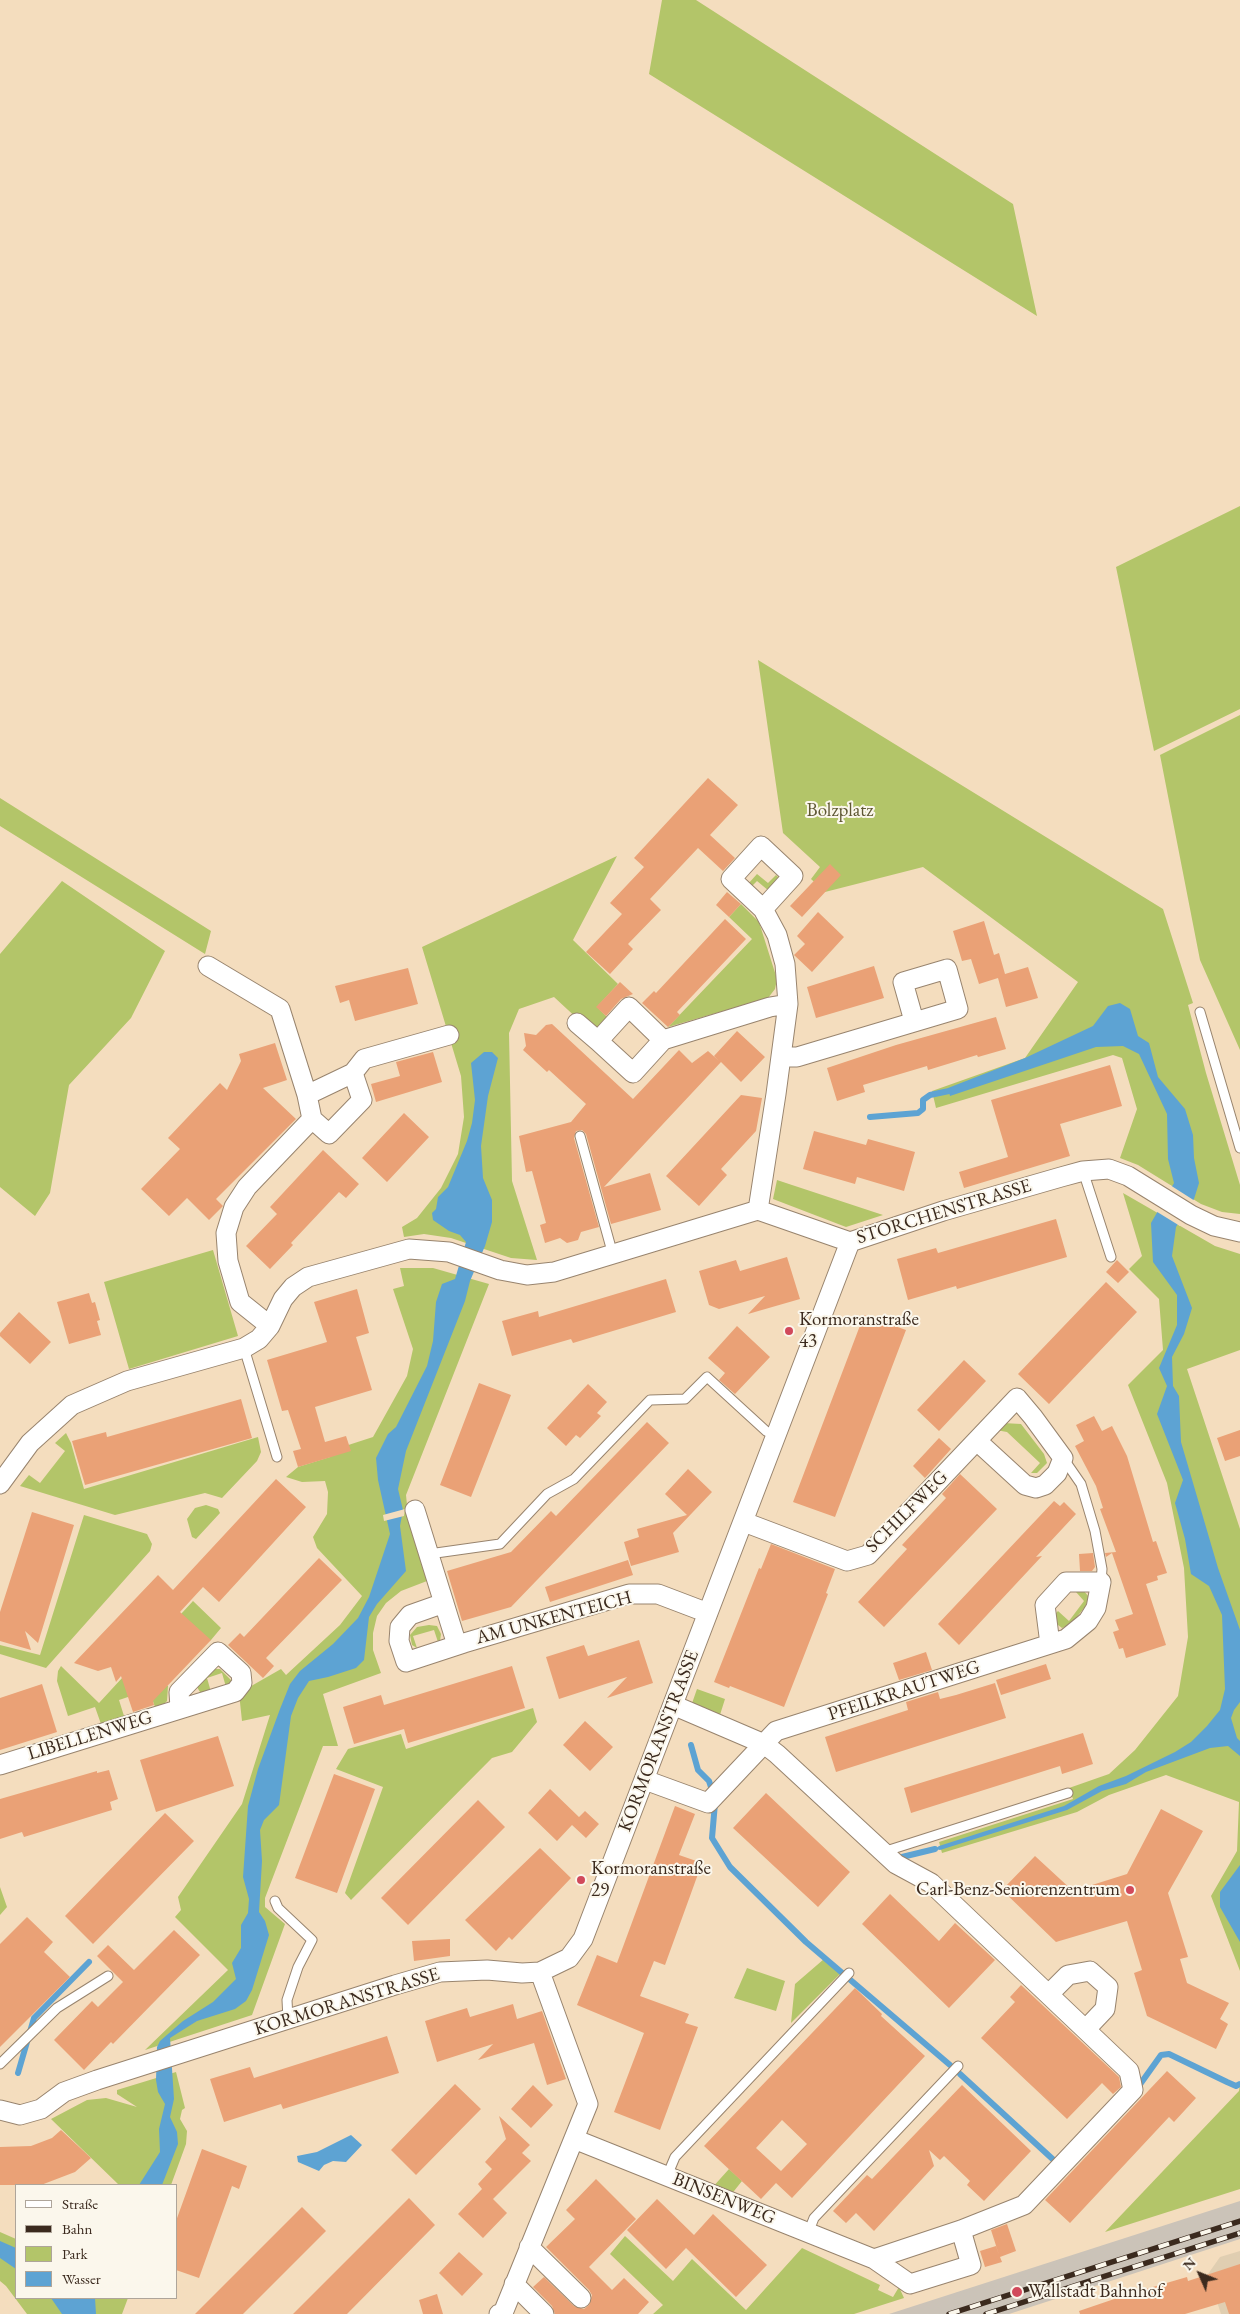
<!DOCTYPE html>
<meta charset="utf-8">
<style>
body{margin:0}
#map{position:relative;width:1240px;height:2314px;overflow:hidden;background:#f4ddbe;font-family:"EB Garamond",serif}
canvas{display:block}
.legend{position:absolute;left:15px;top:2184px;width:162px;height:115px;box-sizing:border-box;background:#fbf7ec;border:1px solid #aea59a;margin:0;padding:6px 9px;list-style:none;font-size:15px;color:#3b2a1e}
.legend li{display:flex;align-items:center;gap:10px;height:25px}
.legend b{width:25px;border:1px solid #aea59a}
.north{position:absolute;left:1175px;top:2249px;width:50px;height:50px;-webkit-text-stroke:4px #fbf7ec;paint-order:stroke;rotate:314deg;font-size:14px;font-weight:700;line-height:20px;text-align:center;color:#3b2a1e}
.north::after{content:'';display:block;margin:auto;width:18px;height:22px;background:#3b2a1e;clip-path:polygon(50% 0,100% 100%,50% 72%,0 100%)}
</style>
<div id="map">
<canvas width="1240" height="2314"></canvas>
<ul class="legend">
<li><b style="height:6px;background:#fff"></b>Straße</li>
<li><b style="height:6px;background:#3b2a1e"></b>Bahn</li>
<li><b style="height:14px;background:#b3c569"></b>Park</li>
<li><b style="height:14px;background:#5da3d3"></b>Wasser</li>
</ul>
<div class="north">N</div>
</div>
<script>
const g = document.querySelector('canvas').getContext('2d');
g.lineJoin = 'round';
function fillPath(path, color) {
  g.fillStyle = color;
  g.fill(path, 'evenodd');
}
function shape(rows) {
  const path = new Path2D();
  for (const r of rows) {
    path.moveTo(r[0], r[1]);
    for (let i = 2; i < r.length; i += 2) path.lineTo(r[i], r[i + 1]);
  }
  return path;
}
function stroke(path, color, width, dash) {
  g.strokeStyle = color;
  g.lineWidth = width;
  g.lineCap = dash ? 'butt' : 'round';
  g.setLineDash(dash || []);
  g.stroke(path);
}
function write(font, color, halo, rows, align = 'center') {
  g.font = font + ' "EB Garamond",serif';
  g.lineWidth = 4;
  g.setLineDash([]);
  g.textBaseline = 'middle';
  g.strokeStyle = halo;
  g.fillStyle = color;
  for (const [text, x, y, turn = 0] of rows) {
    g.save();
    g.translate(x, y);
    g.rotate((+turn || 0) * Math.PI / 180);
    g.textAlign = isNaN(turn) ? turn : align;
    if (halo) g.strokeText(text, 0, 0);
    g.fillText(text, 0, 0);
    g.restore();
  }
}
fillPath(shape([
 [1240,2251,1240,2314,1221,2314,1208,2274,1220,2257]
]), '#e0ceb1');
fillPath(shape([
 [1240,2201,1240,2239,1009,2314,889,2314]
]), '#cbc3b8');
fillPath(shape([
 [662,0,696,0,1013,204,1037,316,649,74],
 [1240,506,1240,709,1154,751,1116,567],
 [758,660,1163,909,1193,1003,1188,1005,1206,1073,1240,1185,1240,1214,1222,1212,1201,1204,1138,1165,1120,1158,1137,1109,1122,1058,1113,1055,936,1108,932,1091,1025,1058,1078,982,923,867,825,892,811,879,820,867,783,833],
 [1240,715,1240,1050,1200,960,1160,755],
 [0,798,211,931,205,954,0,826],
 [617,856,573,940,618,984,597,1007,609,1019,598,1030,581,1022,554,997,519,1009,509,1033,512,1181,537,1260,511,1258,451,1238,424,1234,404,1237,402,1227,417,1218,441,1188,458,1154,464,1117,461,1076,422,947],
 [757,874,768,883,776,875,780,879,769,891,757,881,751,887,748,884],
 [62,881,165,951,131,1018,69,1085,50,1193,35,1216,0,1187,0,954],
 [741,904,759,922,777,979,775,989,768,998,668,1027,752,939,729,917],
 [777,1180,792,1185,883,1215,846,1227,773,1199],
 [1123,1193,1215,1246,1240,1254,1240,1350,1187,1369,1240,1529,1240,1971,1211,1896,1237,1851,1239,1802,1166,1775,1109,1795,1077,1812,942,1853,939,1842,1073,1799,1069,1788,1109,1774,1135,1750,1178,1696,1188,1637,1184,1568,1167,1483,1128,1385,1163,1350,1159,1299,1129,1269,1142,1256],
 [213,1250,238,1336,129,1369,104,1282],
 [400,1268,433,1268,489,1284,406,1495,408,1515,427,1581,401,1591,386,1603,377,1616,373,1633,373,1650,381,1673,323,1694,338,1746,323,1746,265,1898,265,1907,285,1924,252,2015,145,2050,228,1970,175,1917,181,1910,178,1897,242,1804,270,1715,242,1721,239,1693,281,1669,286,1675,340,1625,362,1596,317,1548,313,1537,327,1514,328,1492,325,1481,302,1482,286,1477,298,1467,330,1457,333,1450,373,1437,407,1376,413,1349,393,1289,404,1286],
 [1003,1423,1021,1424,1044,1454,1047,1463,1037,1473,1031,1473,1040,1463,1007,1432,996,1430],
 [66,1433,71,1443,84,1489,258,1437,261,1452,257,1461,222,1498,205,1493,115,1515,20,1486,29,1475,40,1483,65,1451,55,1443],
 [206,1505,218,1509,220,1513,196,1539,192,1537,187,1519,195,1508],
 [84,1515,147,1534,152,1544,150,1551,46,1668,0,1654,0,1645,40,1655],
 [1083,1590,1089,1597,1085,1607,1071,1624,1062,1628,1054,1622,1053,1616,1058,1611,1069,1621,1084,1601,1076,1592],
 [193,1601,221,1628,211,1640,154,1672,168,1686,167,1701,164,1704,155,1707,149,1690,119,1700,124,1716,101,1724,95,1707,68,1716,57,1681,58,1671,61,1666,99,1703],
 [429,1625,437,1626,441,1634,440,1641,438,1642,434,1630,413,1636,417,1648,412,1645,410,1635,417,1627],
 [215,1669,220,1669,231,1680,230,1685,226,1687,222,1673,207,1678,211,1692,205,1694,200,1692,197,1687],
 [697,1689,725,1699,719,1718,690,1709],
 [533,1708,537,1722,512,1752,492,1758,351,1900,345,1893,383,1787,336,1769,348,1749,401,1734,406,1749],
 [0,1887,7,1907,0,1915],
 [824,1959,840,1974,791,2023,795,1984],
 [747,1968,785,1981,776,2011,734,1998],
 [176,2072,185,2108,182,2110,180,2119,187,2131,186,2144,171,2185,119,2185,51,2119,87,2100,106,2098,137,2107,117,2094,117,2090],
 [1240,2085,1240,2189,1105,2232,1239,2091],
 [729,2169,742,2181,730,2196,711,2189],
 [0,2232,16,2239,16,2298,128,2298,122,2314,27,2314,6,2286,0,2281],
 [625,2236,673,2281,692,2259,746,2310,802,2248,880,2285,878,2290,893,2297,899,2287,904,2298,854,2314,653,2314,663,2305,610,2254]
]), '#b3c569');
fillPath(shape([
 [1120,1003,1130,1009,1138,1036,1149,1043,1158,1077,1185,1109,1193,1135,1194,1158,1199,1183,1194,1199,1176,1227,1172,1256,1192,1308,1184,1334,1172,1357,1173,1386,1179,1396,1181,1442,1218,1568,1240,1630,1240,1702,1234,1710,1231,1718,1237,1738,1240,1741,1240,1756,1228,1746,1210,1748,1146,1772,1126,1784,1102,1791,1067,1810,940,1850,935,1849,939,1846,1064,1806,1099,1786,1126,1776,1175,1752,1191,1742,1207,1726,1220,1710,1225,1689,1222,1615,1209,1586,1191,1574,1185,1539,1175,1503,1183,1480,1157,1414,1167,1386,1159,1368,1177,1325,1177,1295,1153,1262,1151,1223,1174,1183,1168,1159,1167,1114,1139,1054,1123,1046,1096,1047,950,1096,948,1088,1025,1058,1093,1026,1108,1006],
 [484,1052,492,1052,498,1058,488,1096,481,1146,483,1178,492,1200,492,1222,485,1246,470,1281,465,1301,406,1451,398,1489,403,1510,400,1526,406,1571,377,1604,369,1617,364,1660,356,1668,328,1677,309,1681,298,1698,291,1716,279,1805,264,1820,260,1830,262,1861,259,1912,265,1921,269,1935,252,1990,246,2001,235,2009,197,2021,170,2038,174,2099,170,2117,177,2132,178,2144,162,2185,139,2185,160,2152,159,2129,165,2104,158,2092,156,2080,157,2047,160,2041,183,2021,213,2002,236,1979,232,1963,241,1948,241,1925,248,1913,249,1899,243,1877,248,1806,258,1769,280,1709,290,1684,300,1671,333,1644,358,1618,369,1597,390,1534,378,1480,376,1458,388,1434,396,1427,427,1366,433,1341,436,1302,442,1284,455,1279,466,1242,460,1235,449,1231,433,1220,432,1213,436,1209,438,1197,448,1187,467,1141,472,1123,475,1100,471,1063],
 [1240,1865,1240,1942,1220,1907,1220,1892],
 [351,2135,362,2145,346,2162,333,2161,324,2165,319,2171,298,2162,297,2156,317,2152],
 [0,2241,16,2248,16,2269,0,2258],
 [51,2298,95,2298,96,2314,62,2314]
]), '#5da3d3');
fillPath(shape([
 [1170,1185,1195,1201,1180,1226,1154,1210],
 [405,1509,404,1516,384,1521,383,1515]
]), '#f4ddbe');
stroke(shape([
 [870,1117,918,1113,923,1109,923,1100,930,1095,949,1091],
 [691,1745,698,1770,709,1781,713,1793],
 [715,1803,712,1838,730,1867,806,1942,950,2065],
 [902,1857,935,1849],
 [18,2073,34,2018,89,1962],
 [960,2074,1058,2164],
 [1136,2090,1161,2055,1169,2054,1227,2082,1236,2086,1240,2084]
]), '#5da3d3', 6);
fillPath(shape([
 [708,778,738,805,710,835,735,858,723,871,698,848,650,899,661,910,628,944,633,949,610,974,586,952,622,914,610,903,644,867,634,858],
 [830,864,841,875,802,917,790,906],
 [727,892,741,904,729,917,716,905],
 [818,912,844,937,812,972,794,955,805,944,797,936],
 [725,919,746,939,677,1012,680,1015,668,1027,642,1003,654,991,656,993],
 [984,921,994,955,999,953,1005,974,1028,967,1038,998,1006,1007,998,978,979,984,971,959,962,961,953,931],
 [874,966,884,998,816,1018,807,987],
 [408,968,418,1004,355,1021,349,1000,340,1003,335,986],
 [620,982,633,994,621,999,606,1016,596,1007],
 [996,1017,1006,1049,978,1057,977,1055,928,1070,927,1066,863,1085,865,1092,837,1101,827,1068,896,1045],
 [552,1024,633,1099,679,1050,692,1063,708,1051,719,1061,714,1056,737,1031,765,1057,741,1082,721,1062,604,1187,650,1173,661,1210,611,1224,586,1134,582,1130,576,1131,574,1138,599,1227,581,1232,578,1240,567,1243,560,1238,545,1243,540,1225,546,1223,532,1171,526,1172,519,1136,571,1122,586,1104,549,1070,547,1072,523,1050,526,1046,524,1033,536,1035,546,1025],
 [275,1043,287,1080,263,1088,296,1119,216,1199,223,1206,209,1220,187,1198,169,1216,141,1189,180,1149,168,1138,220,1083,227,1090,241,1061,239,1054],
 [433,1052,442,1082,376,1102,371,1084,400,1076,396,1062],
 [1110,1065,1122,1106,1060,1124,1070,1156,964,1188,959,1172,1008,1157,991,1100],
 [741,1095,762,1098,756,1131,721,1169,727,1175,699,1206,666,1176],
 [404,1113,429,1137,387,1182,362,1158],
 [814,1131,866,1145,868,1139,915,1152,904,1191,857,1177,855,1184,803,1169],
 [323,1150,359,1184,346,1198,339,1192,291,1243,293,1245,270,1269,246,1246,277,1214,270,1207],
 [1056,1219,1067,1257,957,1289,956,1286,908,1300,897,1259,936,1248,938,1253],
 [787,1257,800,1299,748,1314,765,1296,719,1309,709,1305,699,1271,736,1260,740,1271],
 [1117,1260,1129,1272,1118,1283,1106,1272],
 [666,1279,676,1312,573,1343,571,1339,512,1356,502,1321,538,1311,539,1317],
 [1106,1282,1137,1312,1049,1404,1018,1374],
 [357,1289,369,1333,356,1337,372,1390,315,1407,325,1442,346,1436,351,1451,298,1467,293,1451,301,1449,288,1410,282,1411,267,1360,327,1342,314,1302],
 [89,1293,92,1303,95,1302,100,1320,97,1321,101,1335,69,1344,57,1302],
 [19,1312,51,1342,30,1364,0,1336,0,1333],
 [864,1315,906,1330,835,1517,793,1502],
 [737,1326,770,1357,735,1394,719,1380,725,1373,708,1358],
 [964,1360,986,1381,939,1431,917,1410],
 [479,1383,511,1395,471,1497,440,1485],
 [588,1384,607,1402,597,1413,601,1416,580,1438,576,1435,566,1446,547,1428],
 [241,1399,252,1438,85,1485,72,1441,106,1432,107,1437],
 [1094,1416,1102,1431,1112,1426,1127,1456,1153,1542,1156,1541,1167,1573,1157,1576,1158,1580,1146,1584,1166,1645,1126,1658,1123,1648,1119,1649,1113,1632,1119,1630,1115,1620,1133,1614,1112,1553,1106,1557,1105,1553,1116,1552,1100,1509,1103,1508,1096,1486,1075,1446,1084,1441,1076,1425],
 [647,1422,669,1443,511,1607,462,1621,447,1571,511,1552,551,1511,556,1516],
 [1240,1430,1240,1456,1225,1461,1217,1438],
 [939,1438,951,1449,925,1478,913,1466],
 [688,1469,712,1492,673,1533,679,1552,631,1566,624,1542,639,1537,637,1529,687,1515,665,1494],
 [960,1474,997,1509,884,1627,858,1602,907,1549,902,1545,946,1498,942,1494],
 [276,1479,306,1507,219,1602,203,1587,180,1612,211,1640,153,1701,154,1705,133,1712,121,1676,116,1682,111,1667,98,1671,74,1663,158,1575,173,1590],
 [1054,1501,1060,1506,1064,1502,1076,1514,1036,1557,1042,1556,959,1645,938,1624],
 [32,1512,74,1525,38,1643,25,1631,31,1650,0,1641,0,1612],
 [771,1544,835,1569,826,1593,828,1594,784,1707,730,1686,729,1688,714,1682,759,1568,761,1569],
 [1093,1553,1095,1567,1092,1571,1080,1571,1079,1554],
 [319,1558,342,1580,266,1658,274,1666,263,1678,228,1645,240,1633,244,1637],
 [628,1560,633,1575,550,1602,545,1587],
 [639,1640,653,1683,607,1698,627,1677,559,1699,546,1657,584,1645,588,1656],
 [926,1652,932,1670,899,1680,893,1663],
 [1046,1664,1051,1679,1001,1695,996,1680],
 [512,1666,525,1708,408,1743,404,1729,354,1744,343,1707,381,1695,384,1705],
 [995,1683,1006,1718,836,1772,825,1737,908,1710,906,1702,938,1692,940,1699,956,1695],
 [42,1684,57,1732,0,1750,0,1698],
 [585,1721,613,1747,590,1771,563,1745],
 [1083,1733,1093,1764,1062,1774,1060,1766,911,1813,904,1788],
 [218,1736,234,1786,156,1812,140,1760],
 [109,1770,118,1799,110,1802,112,1810,24,1837,22,1832,0,1839,0,1799,97,1771,97,1773],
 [334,1774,375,1789,337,1893,295,1878],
 [550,1789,579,1817,585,1811,599,1824,586,1838,572,1825,557,1841,528,1813],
 [766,1793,850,1872,818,1907,733,1828],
 [478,1800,505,1827,408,1925,381,1898],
 [675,1806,695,1814,679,1855,702,1863,665,1965,654,1961,640,1996,689,2014,685,2023,698,2027,660,2130,614,2112,644,2033,577,2005,597,1955,617,1963],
 [1161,1809,1203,1831,1168,1893,1188,1957,1180,1959,1187,1983,1229,2003,1220,2019,1228,2024,1216,2049,1147,2016,1134,1973,1142,1970,1127,1921,1056,1942,1002,1890,1035,1856,1073,1891,1127,1874],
 [165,1813,194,1841,93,1944,65,1916],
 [540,1848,571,1878,512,1940,509,1937,496,1951,465,1920],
 [890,1894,939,1941,955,1923,995,1960,949,2008,862,1924],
 [27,1917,53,1942,44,1952,70,1977,0,2047,0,1944],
 [174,1930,200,1955,113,2044,111,2042,84,2070,54,2040,92,2001,98,2007,123,1982,97,1956,108,1945,134,1970],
 [450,1939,450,1956,414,1961,412,1941],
 [1021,1985,1119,2077,1121,2087,1113,2094,1102,2083,1067,2119,981,2038,1015,2002,1010,1997],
 [855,1988,882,2014,881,2016,925,2056,792,2198,776,2183,761,2199,704,2146],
 [782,2120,807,2144,781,2171,756,2148],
 [513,2004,517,2019,542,2011,566,2079,547,2085,534,2043,478,2060,493,2044,437,2062,425,2021,467,2008,470,2017],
 [387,2036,399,2073,283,2109,281,2104,224,2122,210,2079,250,2067,254,2078],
 [1167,2071,1196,2098,1174,2122,1169,2117,1070,2223,1045,2200],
 [455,2084,481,2109,416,2175,391,2150],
 [533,2085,553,2105,531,2128,511,2109],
 [962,2085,1031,2151,984,2201,967,2185,970,2181,944,2156,940,2160,929,2150,934,2166,874,2231,856,2213,846,2223,833,2211,867,2175,872,2179],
 [499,2116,530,2145,522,2153,531,2161,493,2199,489,2195,507,2213,483,2238,458,2214,482,2189,478,2184,492,2169,485,2162,506,2139],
 [61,2130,91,2158,75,2172,41,2185,0,2185,0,2147,31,2146,52,2138],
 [202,2149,247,2166,239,2189,232,2186,199,2278,176,2270,176,2221],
 [596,2179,636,2219,589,2267,612,2290,624,2278,649,2302,638,2314,555,2314,552,2306,533,2287,544,2277,574,2306,584,2309,589,2305,592,2295,589,2290,546,2247,575,2219,566,2210],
 [409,2198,435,2225,347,2314,293,2314],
 [657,2199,694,2235,713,2214,767,2265,736,2297,686,2248,666,2269,627,2230],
 [302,2207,326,2231,243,2314,195,2314],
 [1007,2224,1016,2251,1000,2257,1002,2262,985,2267,980,2251,996,2246,999,2255,991,2230],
 [459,2252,483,2274,462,2296,439,2273],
 [1240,2264,1240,2314,1229,2314,1225,2302,1185,2314,1080,2314,1079,2311,1129,2294,1187,2277,1188,2281],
 [437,2294,443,2314,423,2314,419,2300]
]), '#eaa176');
const lane = shape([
 [1200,1012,1240,1148],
 [580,1136,613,1255],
 [1083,1171,1111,1257],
 [244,1348,277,1457],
 [1063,1458,1081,1484,1095,1531,1102,1569,1101,1582],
 [429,1554,500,1544,547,1494,574,1479,650,1400,685,1399,707,1377,766,1431,776,1436],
 [883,1852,1068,1793],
 [275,1901,278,1908,312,1940,298,1967,287,2000,288,2019],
 [0,2064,57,2008,108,1976],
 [667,2176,675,2157,849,1973],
 [808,2233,814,2218,958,2066]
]);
const street = shape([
 [208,966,280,1009,307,1095],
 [577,1023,598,1041],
 [663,1040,629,1007,598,1041,633,1073,663,1040,770,1007,788,1004],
 [782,1057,797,1057,958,1009,947,969,903,982,914,1021],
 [353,1073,362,1100,329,1134,312,1119,307,1095,353,1073],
 [353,1073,364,1059,449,1035],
 [758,1210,776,1094,788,1004,785,964,777,935,763,909,731,879,761,846,793,876,763,909],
 [270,1326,240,1302,228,1261,226,1233,234,1207,247,1187,312,1119],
 [0,1484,30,1443,72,1405,127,1381,244,1348,259,1339,270,1326,283,1299,293,1287,308,1277,409,1249,449,1252,500,1270,527,1275,554,1272,758,1210,850,1242,943,1211,1061,1177,1083,1171,1109,1169,1128,1176,1191,1215,1214,1226,1240,1232],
 [415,1510,457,1645],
 [744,1522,847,1561,868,1555,1017,1398,1033,1417,1063,1458,1057,1473,1045,1485,1036,1488,1025,1485,977,1441],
 [444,1603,410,1615,400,1627,399,1641,406,1662,464,1643,629,1594,658,1594,708,1613],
 [673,1705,764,1744,777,1754,896,1864,931,1883,1129,2071,1133,2090,1024,2205,961,2230],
 [0,1765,235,1692,242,1683,241,1673,218,1652,179,1692,180,1708],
 [645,1780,708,1803,776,1731,1066,1639,1088,1621,1096,1608,1101,1582,1066,1582,1045,1605,1050,1644],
 [1049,1994,1068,1975,1090,1971,1108,1987,1105,2009,1086,2029],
 [0,2110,20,2115,41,2109,64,2092,97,2080,395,1985,440,1972,487,1970,522,1973,540,1972,569,1958,583,1939,850,1242],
 [574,2139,874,2259,910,2284,971,2265,961,2230,874,2259],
 [529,2247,581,2298],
 [514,2284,544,2314],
 [499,2314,503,2313,588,2104,540,1972]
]);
stroke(lane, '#98846e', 11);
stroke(street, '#98846e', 21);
stroke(lane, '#fff', 9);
stroke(street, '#fff', 19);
const rail = shape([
 [949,2314,1240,2221],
 [986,2314,1240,2233]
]);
stroke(rail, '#3b2a1e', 5.5);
stroke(rail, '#fbf7ec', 4, [11]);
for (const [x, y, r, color] of [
 [789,1331,5,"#d1495b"],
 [581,1880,5,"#d1495b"],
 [1130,1890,5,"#d1495b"],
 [1017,2292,6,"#d1495b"]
]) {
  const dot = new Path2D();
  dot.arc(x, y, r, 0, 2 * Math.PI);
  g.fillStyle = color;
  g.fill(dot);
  stroke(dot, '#fbf7ec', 2);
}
write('19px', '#5f5834', '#fbf7ec', [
 ["Bolzplatz",840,811]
]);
write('19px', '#3b2a1e', '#fbf7ec', [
 ["STORCHENSTRASSE",944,1212,-17],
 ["SCHILFWEG",907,1512,-45],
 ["AM UNKENTEICH",554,1618,-15],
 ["PFEILKRAUTWEG",904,1691,-18],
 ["LIBELLENWEG",90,1736,-17],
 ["KORMORANSTRASSE",659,1741,-69],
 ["KORMORANSTRASSE",347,2002,-17],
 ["BINSENWEG",724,2199,22]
]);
write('19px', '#3b2a1e', '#fbf7ec', [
 ["Kormoranstraße",799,1320],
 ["43",799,1342],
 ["Kormoranstraße",591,1869],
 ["29",591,1891],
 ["Carl-Benz-Seniorenzentrum",1120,1890,"right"],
 ["Wallstadt Bahnhof",1028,2292]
], 'left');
</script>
